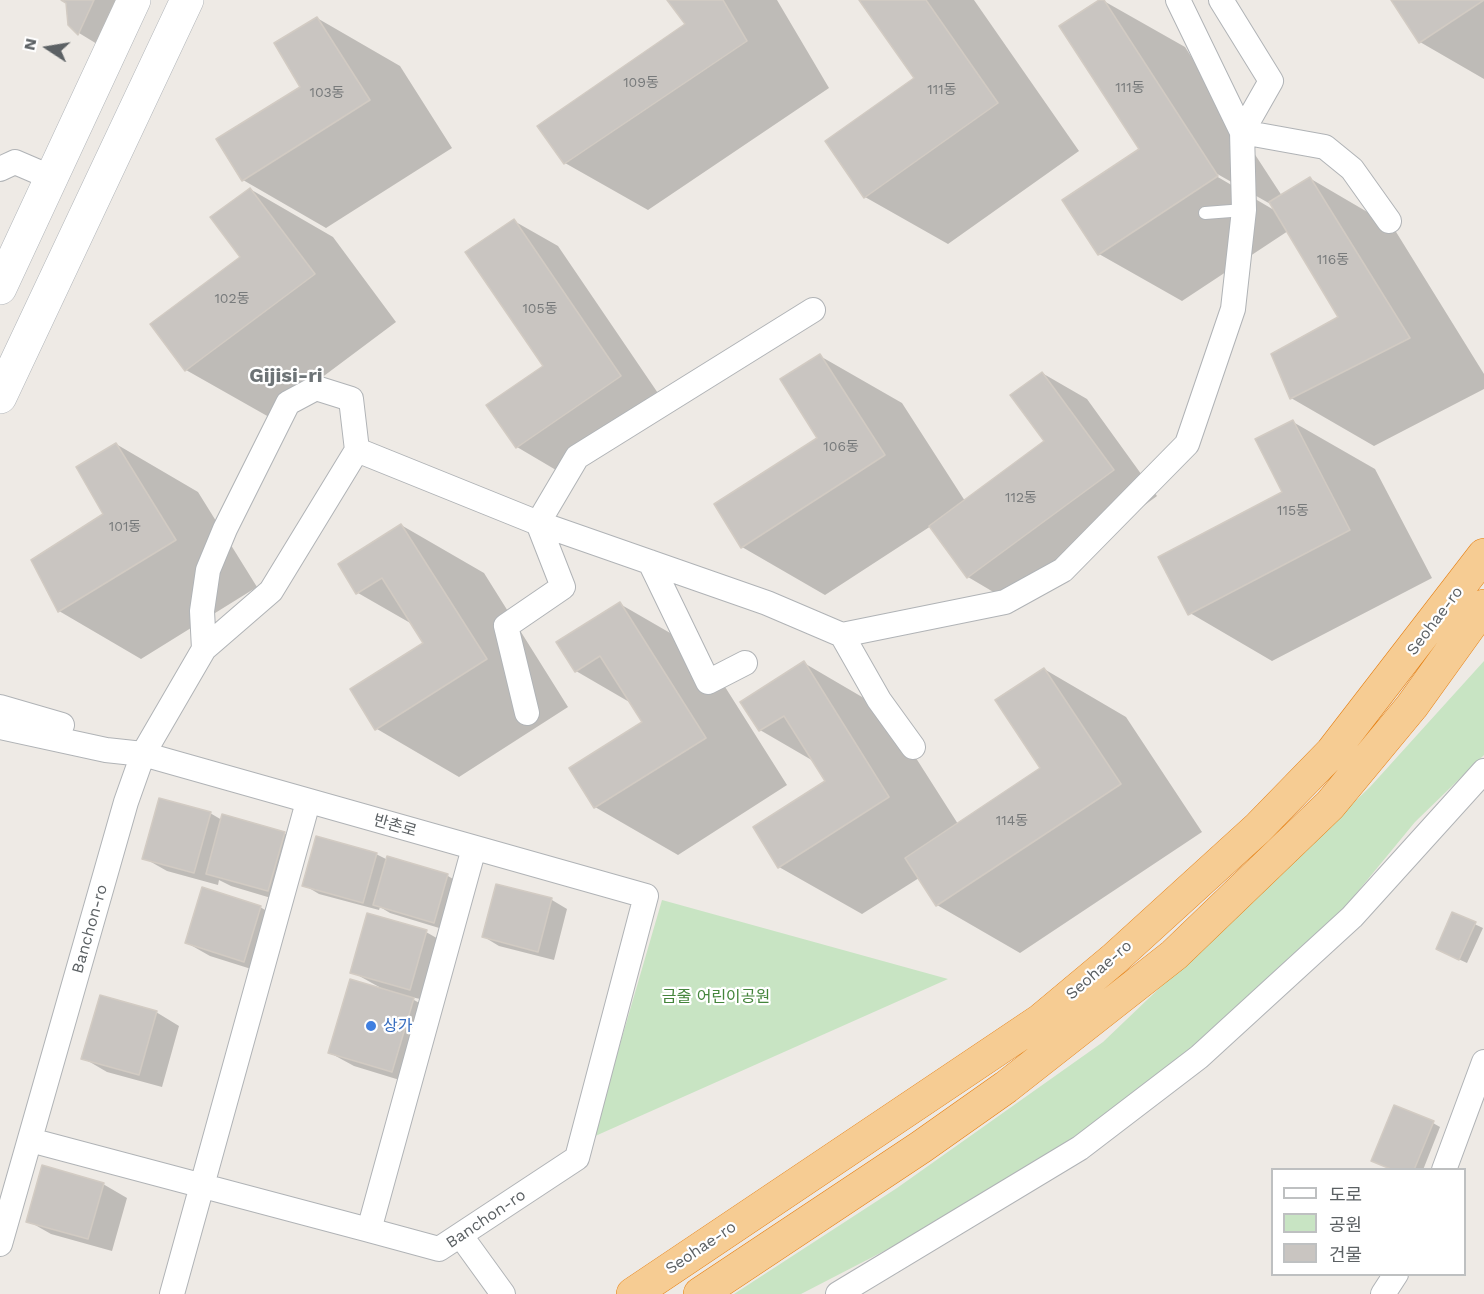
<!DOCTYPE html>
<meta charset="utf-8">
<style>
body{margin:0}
#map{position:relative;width:1484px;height:1294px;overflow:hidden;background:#eeeae5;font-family:"Work Sans","Noto Sans KR",sans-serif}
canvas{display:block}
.legend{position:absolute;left:1271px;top:1168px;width:195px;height:108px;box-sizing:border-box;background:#fff;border:2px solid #bec0c1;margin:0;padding:8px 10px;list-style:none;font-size:18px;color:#5c6164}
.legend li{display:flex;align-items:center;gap:12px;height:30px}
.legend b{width:30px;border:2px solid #bec0c1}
.north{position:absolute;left:18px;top:18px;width:60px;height:60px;-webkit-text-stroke:4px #fff;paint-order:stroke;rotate:282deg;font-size:16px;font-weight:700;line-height:24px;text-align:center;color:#5c6164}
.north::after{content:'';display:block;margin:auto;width:21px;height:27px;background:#5c6164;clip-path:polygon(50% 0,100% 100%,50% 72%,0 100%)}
</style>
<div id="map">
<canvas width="1484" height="1294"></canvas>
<ul class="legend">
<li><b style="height:8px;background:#fff"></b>도로</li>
<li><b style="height:16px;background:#c8e4c3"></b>공원</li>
<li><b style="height:16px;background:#c9c5c1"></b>건물</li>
</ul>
<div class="north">N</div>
</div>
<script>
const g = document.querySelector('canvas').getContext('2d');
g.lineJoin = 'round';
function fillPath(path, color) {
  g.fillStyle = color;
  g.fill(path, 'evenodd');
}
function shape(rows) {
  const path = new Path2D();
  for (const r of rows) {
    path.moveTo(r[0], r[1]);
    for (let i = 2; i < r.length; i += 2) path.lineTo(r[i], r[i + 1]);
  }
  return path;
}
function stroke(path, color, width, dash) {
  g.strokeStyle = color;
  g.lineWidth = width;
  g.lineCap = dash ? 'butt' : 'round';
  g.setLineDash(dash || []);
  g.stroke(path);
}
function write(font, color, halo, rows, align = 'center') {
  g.font = font + ' "Work Sans","Noto Sans KR",sans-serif';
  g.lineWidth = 4.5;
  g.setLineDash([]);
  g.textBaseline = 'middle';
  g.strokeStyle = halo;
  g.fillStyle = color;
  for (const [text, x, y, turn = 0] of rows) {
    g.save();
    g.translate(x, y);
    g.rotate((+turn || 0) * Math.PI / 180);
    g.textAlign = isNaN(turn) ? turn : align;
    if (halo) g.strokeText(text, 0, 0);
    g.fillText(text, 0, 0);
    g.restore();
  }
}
fillPath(shape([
 [1484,661,1484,755,1415,822,1345,907,1171,1073,1013,1177,892,1247,801,1294,734,1294,897,1188,1103,1042,1370,787],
 [662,900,948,979,593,1137]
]), '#c8e4c3');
fillPath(shape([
 [64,0,124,0,102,47,79,33,67,2],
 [669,0,777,0,829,88,648,210,565,163,687,24],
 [861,0,974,0,1079,151,948,244,865,197,916,78],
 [1102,0,1185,47,1282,196,1311,179,1393,227,1484,374,1484,389,1374,446,1291,398,1341,318,1288,231,1182,301,1099,254,1141,150],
 [1212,171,1274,206,1274,210,1211,173],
 [1393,0,1484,0,1484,79,1420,42],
 [317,18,400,66,452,148,326,228,243,180,302,87],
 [250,189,333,237,396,322,269,417,186,370,242,257],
 [514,221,558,246,664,402,561,473,517,447,545,367],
 [820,356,902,403,965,501,1046,441,1042,373,1087,399,1157,496,1012,603,968,577,931,526,825,595,742,547,819,438],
 [1293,422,1375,469,1432,578,1272,661,1190,613,1284,492],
 [116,444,198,492,257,587,141,659,59,611,105,514],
 [401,525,484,573,568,707,459,777,377,729,425,644,412,624,358,593],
 [620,604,703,652,787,785,678,855,595,807,644,722,631,703,576,671],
 [804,663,886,711,958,824,1042,768,1044,669,1126,717,1202,832,1020,953,937,905,919,878,862,914,779,867,828,782,815,762,760,730,742,702],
 [210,813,222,820,284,833,307,847,291,904,231,886,219,880,218,885,167,871,144,858],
 [376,854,388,860,388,858,448,876,463,885,449,931,390,913,380,907,379,910,319,894,304,885],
 [497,886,552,900,567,909,554,960,499,946,484,937],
 [260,907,284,921,267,974,210,956,187,943],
 [1453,914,1483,928,1467,963,1445,953],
 [426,932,449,945,433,1002,407,996,437,1013,416,1085,354,1066,330,1053,381,988,352,972],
 [156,1012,179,1026,162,1087,107,1072,83,1058],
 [1433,1123,1440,1127,1423,1170,1393,1170],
 [103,1184,127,1198,112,1251,51,1234,28,1221]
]), '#0003');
const building = shape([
 [61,0,94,0,78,35,68,25,66,3,61,0],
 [667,0,723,0,747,41,564,164,537,126,685,24,667,0],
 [859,0,926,0,998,103,864,198,825,141,914,78,859,0],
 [1099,0,1104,0,1218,176,1098,255,1062,200,1139,149,1059,26,1099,0],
 [1391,0,1484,0,1419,43,1391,0],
 [317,17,370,100,242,181,216,139,300,87,274,43,317,17],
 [1310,177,1410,338,1290,399,1271,354,1338,317,1269,202,1310,177],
 [250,188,315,274,185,371,150,324,240,257,210,217,250,188],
 [514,219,621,376,516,448,486,405,543,366,465,252,514,219],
 [820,354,885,455,741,548,714,504,817,438,780,379,820,354],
 [1042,372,1114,470,967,578,929,526,1044,441,1010,395,1042,372],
 [1293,420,1350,530,1188,615,1158,557,1282,492,1255,439,1293,420],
 [116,443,176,540,58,612,31,560,103,514,76,467,116,443],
 [401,524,487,659,375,730,350,689,423,643,382,578,356,594,338,564,401,524],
 [620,602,706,738,594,808,569,768,642,722,600,656,575,672,556,642,620,602],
 [804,661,889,797,778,868,753,827,825,781,784,716,759,731,740,702,804,661],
 [1044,668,1121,784,936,906,905,858,1040,768,995,700,1044,668],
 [159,798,211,812,194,873,142,859,159,798],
 [222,814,285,832,268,891,206,874,222,814],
 [316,836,377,853,363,903,302,886,316,836],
 [387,856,448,874,434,923,373,905,387,856],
 [496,884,552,898,538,952,482,937,496,884],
 [202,887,261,906,244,962,185,943,202,887],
 [1452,912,1476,922,1459,960,1436,949,1452,912],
 [367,913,427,930,410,990,350,973,367,913],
 [350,979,414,998,392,1072,328,1053,350,979],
 [100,995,157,1011,139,1075,81,1059,100,995],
 [1394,1105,1434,1121,1414,1170,1393,1170,1371,1161,1394,1105],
 [42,1165,104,1183,88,1239,26,1222,42,1165]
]);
fillPath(building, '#c9c5c1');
stroke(building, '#d2cbc3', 1.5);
const lane = shape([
 [1205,213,1244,210]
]);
const street = shape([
 [1221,0,1271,81,1242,132],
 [1242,132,1325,147,1352,169,1389,221],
 [0,169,15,162,50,177],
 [357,450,538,523,767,603,842,635,1005,602,1063,570,1187,444,1233,309,1244,210,1242,132,1178,0],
 [650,562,708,682,745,663],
 [842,635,879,700,913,747],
 [0,707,62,725],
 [527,713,506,626,563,587,538,523,577,457,813,310],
 [0,727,106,750,143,754,646,896,577,1158,439,1249,369,1230,474,848],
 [30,1140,369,1230],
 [1444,1170,1484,1062],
 [461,1236,503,1294],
 [0,1244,126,802,143,754,204,649,271,591,357,450,351,399,316,388,288,403,225,529,208,570,202,611,204,649],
 [172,1294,308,802],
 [838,1294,1080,1148,1199,1057,1352,917,1484,771],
 [1383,1294,1396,1274]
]);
const secondary = shape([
 [0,288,134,0],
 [0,397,187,0]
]);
const highway = shape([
 [633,1294,1041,1020,1114,959,1258,828,1332,752,1484,555],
 [700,1294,921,1147,1006,1087,1174,955,1330,805,1412,706,1484,606]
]);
stroke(lane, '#b0b3b6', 14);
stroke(street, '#b0b3b6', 26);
stroke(secondary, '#b1b5b9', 34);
stroke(highway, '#e57d0e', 34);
stroke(lane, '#fff', 12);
stroke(street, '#fff', 24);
stroke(secondary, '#fff', 33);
stroke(highway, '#f6cc93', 33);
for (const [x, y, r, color] of [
 [371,1026,6,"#3f7fe0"]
]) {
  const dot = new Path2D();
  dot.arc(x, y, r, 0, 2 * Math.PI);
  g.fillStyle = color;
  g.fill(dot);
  stroke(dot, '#fff', 2);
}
write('14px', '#777a7b', null, [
 ["109동",641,83],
 ["111동",1130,88],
 ["111동",942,90],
 ["103동",327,93],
 ["116동",1333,260],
 ["102동",232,299],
 ["105동",540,309],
 ["106동",841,447],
 ["112동",1021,498],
 ["115동",1293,511],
 ["101동",125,527],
 ["114동",1012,821]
]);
write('16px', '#5c6164', '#fff', [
 ["Seohae-ro",1435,621,-53],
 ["반촌로",395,826,16],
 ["Banchon-ro",90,929,-74],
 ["Seohae-ro",1099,970,-41],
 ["Banchon-ro",486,1219,-34],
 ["Seohae-ro",701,1248,-34]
]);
write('16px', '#44853b', '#fff', [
 ["금줄 어린이공원",716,997]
]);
write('16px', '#366cbe', '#fff', [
 ["상가",383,1026]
], 'left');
write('bold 20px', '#6d7376', '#fff', [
 ["Gijisi-ri",286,376]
]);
</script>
